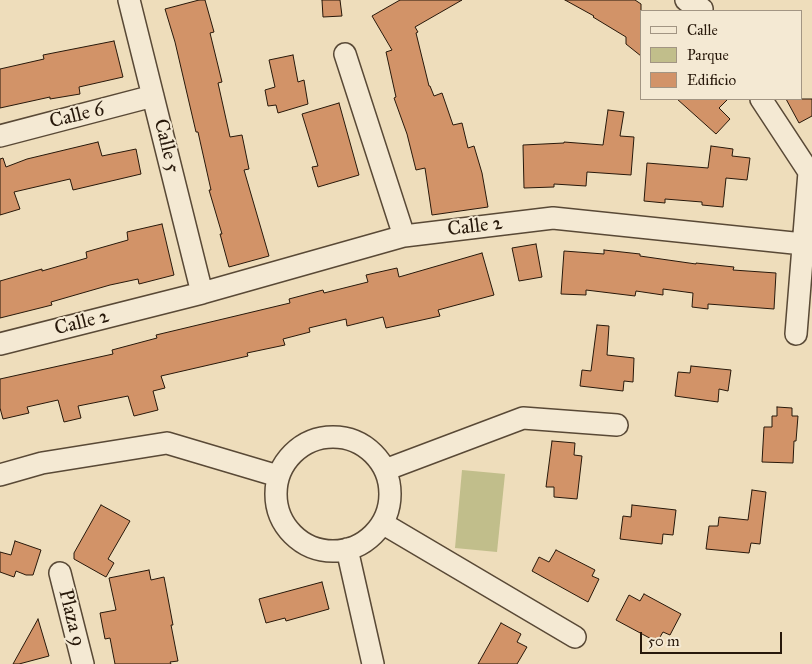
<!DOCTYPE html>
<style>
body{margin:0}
#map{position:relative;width:812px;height:664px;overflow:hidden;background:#edb;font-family:"IM FELL Great Primer",serif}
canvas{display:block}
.legend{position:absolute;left:640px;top:10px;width:162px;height:90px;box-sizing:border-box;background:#f4e9d3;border:1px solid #a29583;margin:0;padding:6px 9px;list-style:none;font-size:15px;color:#27180a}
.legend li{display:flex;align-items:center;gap:10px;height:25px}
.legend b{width:25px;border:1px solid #a29583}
.scale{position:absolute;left:640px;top:632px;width:142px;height:22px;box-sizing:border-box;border:2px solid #27180a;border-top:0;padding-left:6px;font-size:15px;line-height:18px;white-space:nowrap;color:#27180a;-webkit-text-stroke:4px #f4e9d3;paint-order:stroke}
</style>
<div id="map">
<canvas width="812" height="664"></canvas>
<ul class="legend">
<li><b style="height:6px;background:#f4e9d3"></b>Calle</li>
<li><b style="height:14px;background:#c1be8b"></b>Parque</li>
<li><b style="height:14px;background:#d29368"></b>Edificio</li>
</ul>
<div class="scale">50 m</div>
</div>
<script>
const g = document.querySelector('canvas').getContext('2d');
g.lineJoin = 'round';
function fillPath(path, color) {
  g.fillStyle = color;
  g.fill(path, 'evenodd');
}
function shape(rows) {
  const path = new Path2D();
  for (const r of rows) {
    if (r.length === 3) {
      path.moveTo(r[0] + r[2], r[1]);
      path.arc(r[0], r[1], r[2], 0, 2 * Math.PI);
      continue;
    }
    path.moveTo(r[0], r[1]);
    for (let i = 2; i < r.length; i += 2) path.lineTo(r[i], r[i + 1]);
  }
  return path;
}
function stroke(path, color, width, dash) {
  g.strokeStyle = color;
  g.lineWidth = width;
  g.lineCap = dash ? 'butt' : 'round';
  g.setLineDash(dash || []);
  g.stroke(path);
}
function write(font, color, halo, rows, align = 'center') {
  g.font = font + ' "IM FELL Great Primer",serif';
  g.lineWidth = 4;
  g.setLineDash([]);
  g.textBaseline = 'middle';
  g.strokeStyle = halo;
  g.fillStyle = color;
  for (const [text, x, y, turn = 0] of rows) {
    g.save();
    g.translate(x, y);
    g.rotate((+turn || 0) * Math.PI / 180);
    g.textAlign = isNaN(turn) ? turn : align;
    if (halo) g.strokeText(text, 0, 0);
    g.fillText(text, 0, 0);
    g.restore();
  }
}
fillPath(shape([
 [462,470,505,474,497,552,455,548]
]), '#c1be8b');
const building = shape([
 [199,0,205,0,214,32,210,33,222,82,218,83,230,137,242,135,249,169,244,170,269,256,229,267,220,234,222,234,209,190,211,190,198,132,196,132,175,42,165,9,199,0],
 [322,0,340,0,342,16,323,17,322,0],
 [400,0,462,0,415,27,418,32,416,33,429,86,430,86,434,96,442,93,453,125,462,123,468,148,474,146,482,173,488,207,432,215,425,168,416,170,407,134,394,98,396,97,386,52,392,50,372,16,400,0],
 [565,0,635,0,641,4,641,56,626,44,626,37,593,17,594,16,565,0],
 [114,41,123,77,79,87,80,94,50,99,50,97,0,108,0,69,44,59,43,55,114,41],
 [293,55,298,82,304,80,308,104,278,113,276,105,268,106,265,90,275,87,269,60,293,55],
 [677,99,728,99,719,108,730,119,716,134,677,99],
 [786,99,812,99,812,116,799,123,786,99],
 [339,103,359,175,318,187,312,167,318,166,302,114,339,103],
 [608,110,624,112,620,136,634,137,631,175,587,172,586,186,554,184,554,187,524,188,523,145,564,143,564,142,603,145,608,110],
 [98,142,102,156,136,149,141,174,73,190,70,179,14,192,20,209,0,215,0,159,3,158,6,167,27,159,98,142],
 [711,146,733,149,732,156,750,158,747,180,726,178,723,207,702,205,702,202,665,199,665,203,644,201,647,163,708,168,711,146],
 [162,224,174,275,139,284,138,279,110,285,51,302,52,305,0,318,0,281,42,269,42,271,87,258,86,252,128,240,127,232,162,224],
 [536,244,542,277,519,281,512,248,536,244],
 [604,250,640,254,640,256,696,264,696,263,734,267,733,270,776,273,774,309,708,304,708,309,692,307,693,293,663,289,663,295,636,291,635,296,586,290,586,295,561,294,564,251,604,254,604,250],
 [482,253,494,295,438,310,440,316,386,328,383,317,347,326,346,319,309,328,310,332,283,339,285,345,247,353,248,356,161,376,165,388,153,391,158,410,134,416,128,396,78,406,81,418,64,422,58,400,27,407,29,413,3,419,0,408,0,379,113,354,112,350,157,338,156,335,290,303,289,299,323,290,324,293,368,282,366,275,397,268,399,277,482,253],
 [597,325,609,326,607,355,634,358,633,382,624,381,623,391,580,386,582,370,591,371,597,325],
 [691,366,731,370,728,391,719,389,718,402,675,396,678,372,690,373,691,366],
 [777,407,792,408,792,416,798,416,796,441,794,441,793,463,762,462,764,427,772,427,772,416,777,416,777,407],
 [552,441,575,443,574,455,582,456,577,499,554,497,554,487,546,487,552,441],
 [752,490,766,492,760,544,751,543,749,553,706,549,709,526,718,526,719,517,748,520,752,490],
 [101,505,130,521,108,559,114,563,106,577,74,559,74,553,101,505],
 [632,505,676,510,673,535,663,534,662,544,620,539,623,516,631,517,632,505],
 [15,541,41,550,33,575,26,575,16,571,14,577,0,572,0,552,11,555,15,541],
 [556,550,595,570,592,576,599,579,588,602,532,571,539,557,549,562,556,550],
 [149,570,151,580,164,577,173,625,171,625,178,661,170,662,171,664,115,664,110,638,105,639,100,613,116,610,109,578,149,570],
 [322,582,329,609,286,621,285,618,266,623,259,599,322,582],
 [644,594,681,614,670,635,663,632,657,642,616,620,629,595,640,601,644,594],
 [38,619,49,656,19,664,13,664,38,619],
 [501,623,521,634,517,642,527,647,517,664,478,664,501,623]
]);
fillPath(building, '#d29368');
stroke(building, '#27180a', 1);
const street = shape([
 [129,0,202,293],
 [686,0,702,9],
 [345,54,404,236],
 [761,99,809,172,796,334],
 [0,136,153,96],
 [0,344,202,293,404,236,553,218,803,244],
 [333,494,57],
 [385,470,523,418,617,425],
 [0,475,42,463,167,443,278,476],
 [382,523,575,637],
 [347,549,373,664],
 [60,573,83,664]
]);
stroke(street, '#594936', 24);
stroke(street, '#f4e9d3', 21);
write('20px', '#27180a', '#f4e9d3', [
 ["Calle 6",77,116,-14],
 ["Calle 5",166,146,76],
 ["Calle 2",475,227,-7],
 ["Calle 2",82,323,-14],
 ["Plaza 9",71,618,76]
]);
</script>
